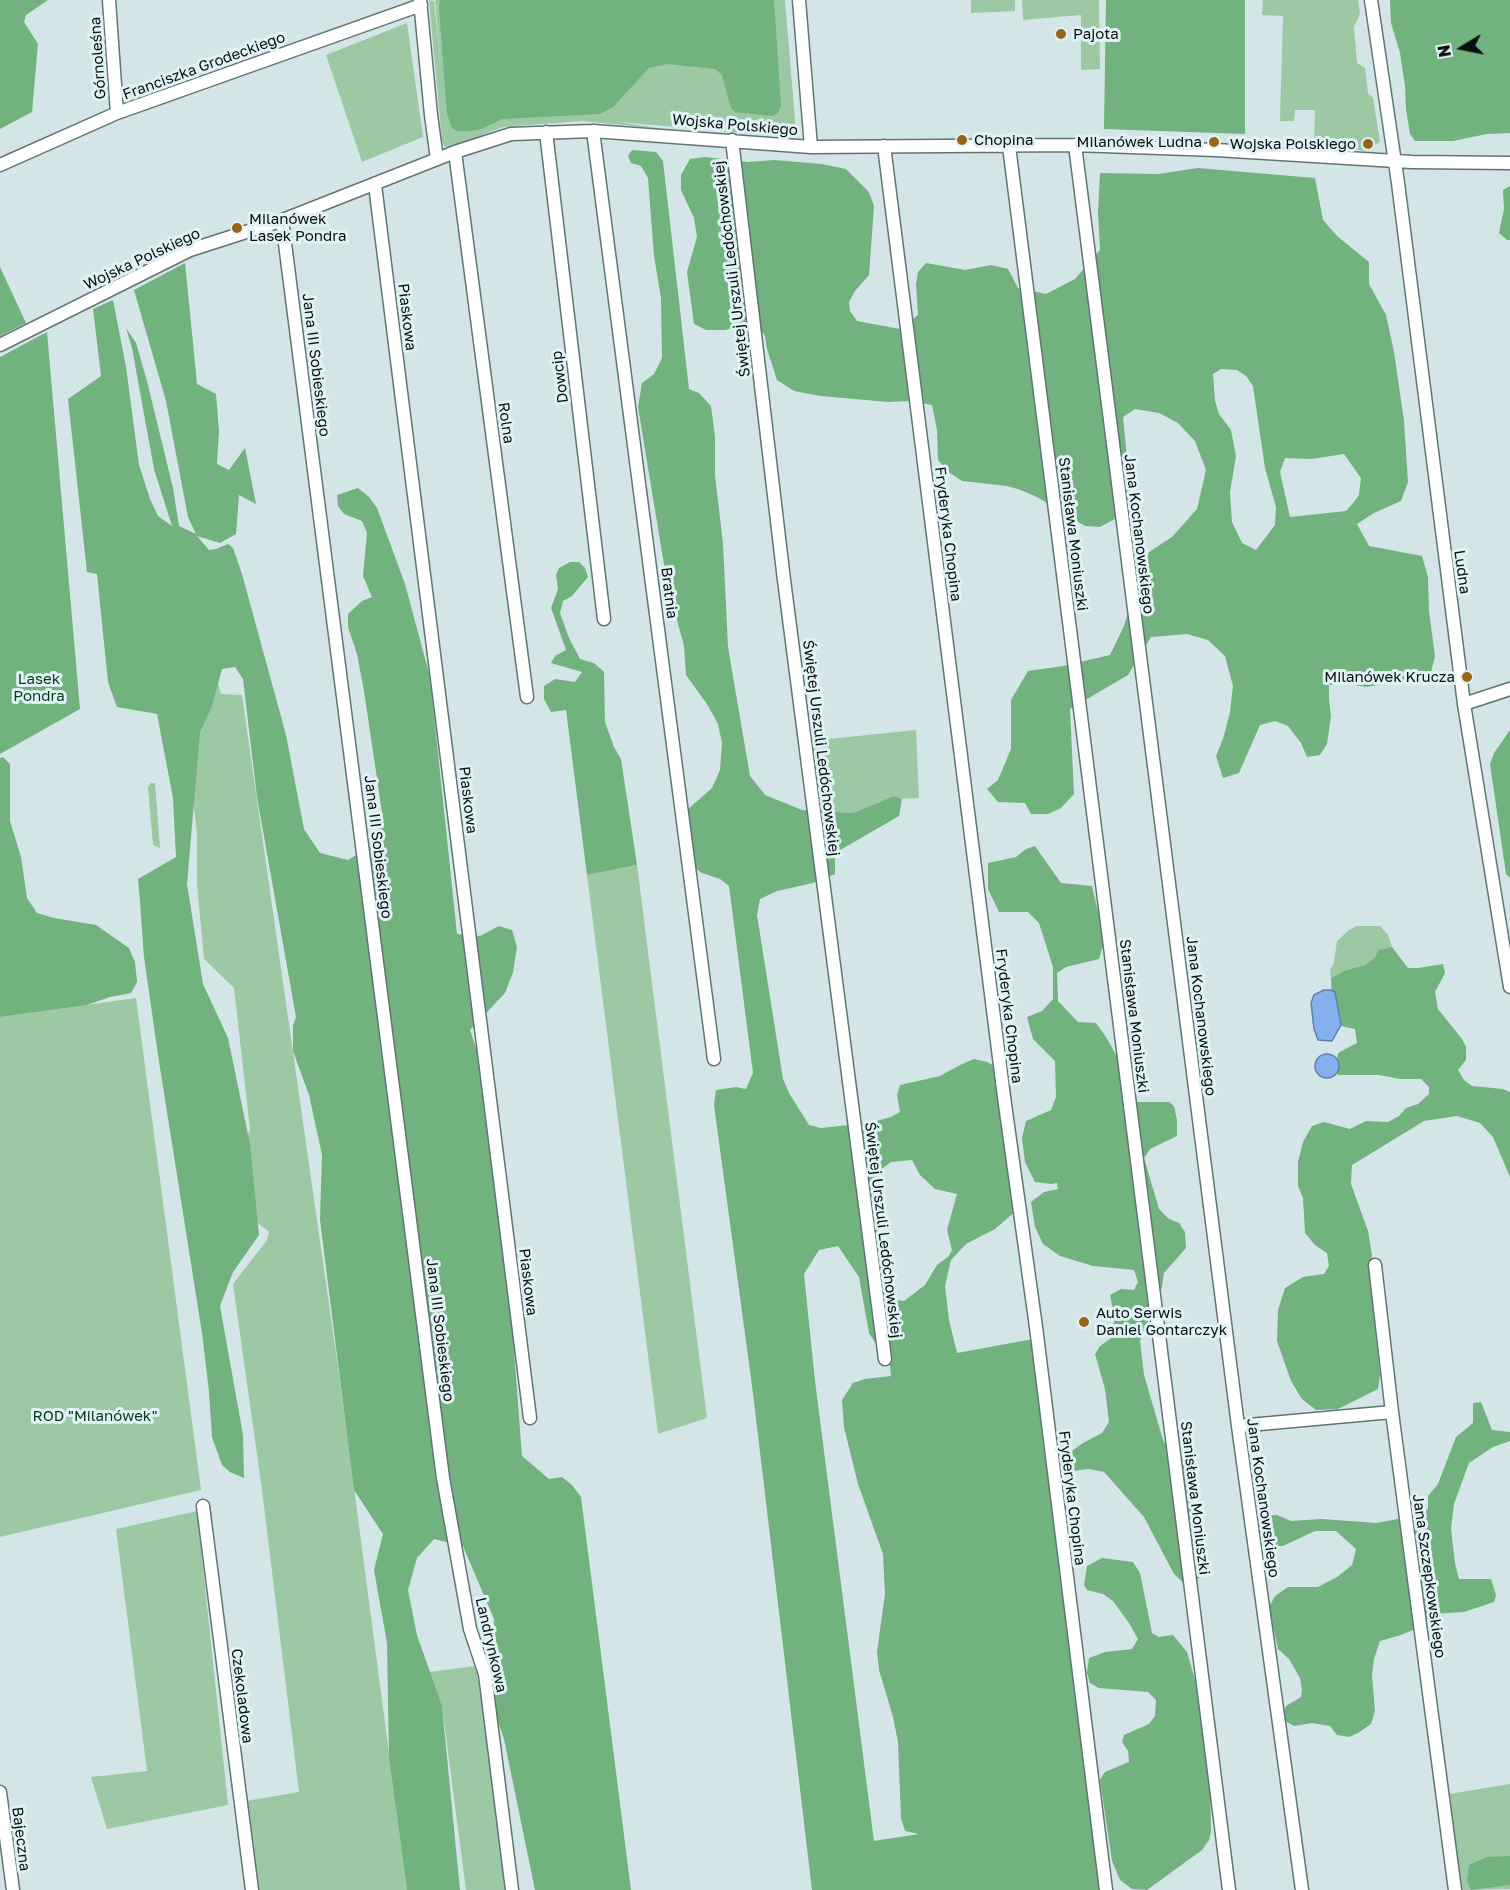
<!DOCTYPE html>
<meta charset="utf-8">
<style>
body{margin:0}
#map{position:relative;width:1510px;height:1890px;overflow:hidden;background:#d3e5e7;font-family:"Golos Text",sans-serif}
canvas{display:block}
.north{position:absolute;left:1432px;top:18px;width:60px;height:60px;-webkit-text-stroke:4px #e0f2f4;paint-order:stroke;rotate:260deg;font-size:16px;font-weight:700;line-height:24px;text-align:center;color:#0a1011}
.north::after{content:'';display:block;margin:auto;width:21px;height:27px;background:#0a1011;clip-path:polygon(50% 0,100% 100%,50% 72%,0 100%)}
</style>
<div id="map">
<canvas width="1510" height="1890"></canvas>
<div class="north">N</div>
</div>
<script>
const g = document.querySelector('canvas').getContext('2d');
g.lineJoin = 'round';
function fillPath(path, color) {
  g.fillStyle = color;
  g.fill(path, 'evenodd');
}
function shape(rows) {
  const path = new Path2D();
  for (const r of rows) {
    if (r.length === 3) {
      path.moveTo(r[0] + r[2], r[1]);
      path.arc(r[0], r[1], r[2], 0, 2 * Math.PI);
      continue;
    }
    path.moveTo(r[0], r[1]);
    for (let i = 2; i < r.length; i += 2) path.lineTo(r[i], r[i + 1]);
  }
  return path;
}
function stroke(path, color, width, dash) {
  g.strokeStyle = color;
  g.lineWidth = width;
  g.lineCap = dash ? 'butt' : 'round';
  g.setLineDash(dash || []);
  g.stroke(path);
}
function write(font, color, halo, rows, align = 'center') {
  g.font = font + ' "Golos Text",sans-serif';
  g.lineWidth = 6;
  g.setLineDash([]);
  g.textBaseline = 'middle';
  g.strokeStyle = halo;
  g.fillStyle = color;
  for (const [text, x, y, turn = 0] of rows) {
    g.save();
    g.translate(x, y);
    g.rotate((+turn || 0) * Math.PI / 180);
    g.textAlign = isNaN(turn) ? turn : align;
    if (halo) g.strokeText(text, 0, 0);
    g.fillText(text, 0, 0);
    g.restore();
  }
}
fillPath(shape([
 [429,0,434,1,441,65,435,0,785,0,796,132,785,137,619,122,663,129,582,121,503,127,450,148,445,147,442,141],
 [971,0,1015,0,1015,11,971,13],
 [1022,0,1099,0,1100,69,1081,70,1081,15,1023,20],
 [1263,0,1358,0,1360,14,1354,27,1357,63,1365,68,1368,93,1373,98,1380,142,1370,148,1370,151,1314,146,1315,110,1295,110,1294,121,1280,121,1283,16,1262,15],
 [407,23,423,137,362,162,326,55],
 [210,653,221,694,242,695,339,1374,407,1890,257,1890,246,1801,299,1792,262,1490,233,1284,267,1240,269,1232,249,1216,240,1158,250,1129,234,988,204,959,197,883,197,833,182,710],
 [916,730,919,798,902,799,894,796,853,813,819,811,809,741],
 [151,783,155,783,160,848,153,845,148,787],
 [637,865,707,1418,658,1434,587,875],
 [1357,926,1380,926,1388,935,1392,947,1378,950,1375,957,1365,965,1346,970,1331,978,1330,970,1334,962,1337,941,1349,930],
 [136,998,201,1490,0,1537,0,1017],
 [197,1511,228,1805,107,1829,91,1777,147,1771,116,1529],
 [476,1666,495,1785,508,1890,466,1890,442,1706,429,1672],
 [1510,1784,1510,1889,1455,1890,1443,1795]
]), '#9cc8a4');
fillPath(shape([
 [0,0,48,0,26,15,24,22,38,44,32,112,0,129],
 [440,0,774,0,781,107,777,114,772,116,735,112,731,108,722,75,715,69,667,64,649,68,613,107,600,114,503,119,481,129,470,131,457,131,452,128,447,114,439,8],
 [1106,0,1245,0,1245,134,1104,129],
 [1390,0,1510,0,1510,133,1487,134,1453,141,1415,141,1410,134,1406,109,1405,86,1400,53,1391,23],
 [632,150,656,152,663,161,689,389,699,393,711,406,715,436,715,475,723,544,728,647,750,776,765,795,802,810,853,813,894,796,902,799,899,816,835,853,835,874,813,883,777,891,760,899,757,915,783,1079,789,1093,809,1125,821,1128,869,1123,891,1117,900,1112,897,1095,900,1085,940,1076,960,1065,974,1059,987,1062,998,1068,1017,1210,995,1229,966,1244,951,1260,945,1286,949,1320,957,1353,1033,1339,1100,1890,812,1890,753,1393,714,1105,716,1090,736,1087,746,1089,753,1073,729,886,720,879,702,873,689,864,687,810,712,788,720,770,722,743,718,724,707,704,686,675,684,646,667,583,638,407,642,383,654,374,662,358,661,298,654,256,648,178,641,166,631,163,628,156],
 [912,1160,920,1175,935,1189,957,1194,947,1230,952,1250,949,1256,937,1265,925,1285,904,1301,893,1300,878,1229,876,1193,878,1172,891,1162],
 [838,1246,859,1277,869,1333,890,1366,891,1376,865,1379,853,1383,842,1400,844,1427,858,1484,883,1554,885,1594,877,1652,879,1670,893,1717,898,1742,901,1818,905,1831,919,1834,874,1841,815,1381,804,1274,819,1250],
 [705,157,748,162,774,160,822,164,846,169,869,192,874,206,869,275,855,291,849,302,850,311,857,321,900,329,918,315,916,284,918,272,926,263,965,270,991,265,1008,269,1018,288,1046,294,1075,279,1100,250,1098,213,1100,173,1158,174,1198,168,1315,178,1323,220,1337,236,1369,262,1369,284,1386,315,1394,352,1404,421,1408,482,1401,501,1374,513,1357,524,1369,546,1422,556,1428,577,1429,611,1435,656,1431,672,1409,679,1367,687,1348,684,1329,685,1329,699,1331,716,1327,744,1320,755,1307,757,1301,743,1288,726,1275,721,1260,725,1239,773,1223,778,1216,756,1223,739,1230,712,1233,686,1225,656,1208,640,1187,634,1151,637,1128,675,1070,709,1074,794,1061,808,1048,814,1031,814,1025,803,998,802,987,789,998,780,1011,749,1011,700,1028,671,1063,666,1110,655,1123,628,1149,552,1172,537,1197,509,1206,470,1195,441,1178,423,1159,413,1135,409,1123,417,1132,510,1100,527,1085,526,1037,497,1021,490,1007,486,962,481,947,471,938,460,937,430,932,405,911,401,888,402,821,396,794,391,777,380,767,349,765,336,757,325,741,325,726,330,706,330,694,324,687,272,697,237,694,218,681,190,681,175,690,159],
 [1221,369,1237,370,1246,376,1253,386,1265,468,1276,507,1275,525,1256,550,1242,543,1232,522,1230,492,1236,456,1231,430,1219,414,1215,401,1213,374],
 [1344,454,1361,478,1359,495,1354,502,1346,511,1290,517,1280,472,1285,458,1311,459],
 [1510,186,1510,240,1507,240,1499,233,1504,209,1503,190],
 [185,263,197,384,216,394,219,431,217,464,229,470,245,448,256,504,239,495,236,534,220,543,197,536,209,550,216,549,228,544,233,548,242,574,286,735,304,829,320,853,348,860,369,847,383,819,364,691,357,654,348,627,348,614,362,601,372,597,363,576,367,533,362,521,344,514,338,506,337,495,358,488,369,497,377,508,405,584,430,677,457,934,480,936,499,926,512,930,517,947,513,972,505,993,470,1030,478,1054,510,1299,522,1456,549,1479,562,1477,572,1485,581,1497,631,1890,535,1890,504,1739,490,1698,487,1668,494,1642,494,1619,463,1546,434,1539,417,1558,408,1590,417,1635,442,1706,460,1890,407,1890,389,1757,387,1643,374,1570,383,1534,354,1490,320,1220,322,1155,309,1095,293,1051,293,1026,296,1017,257,797,243,679,235,667,222,669,212,706,200,732,187,884,203,984,228,1038,250,1144,259,1235,233,1272,220,1306,243,1435,244,1478,230,1472,222,1465,212,1437,209,1392,202,1333,158,1055,144,957,140,902,138,879,176,857,173,798,157,714,117,707,108,682,97,574,87,572,68,399,101,376,93,309,113,300,126,367,139,465,150,499,158,516,172,526,154,469,132,348,126,328,136,343,147,381,173,488,179,526,196,534,188,517,166,401,134,290],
 [0,267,26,323,0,336],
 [47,332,80,709,0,754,0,357],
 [570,562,579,562,585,568,588,577,572,596,563,601,560,613,569,638,580,659,594,663,604,672,605,722,614,747,621,759,637,865,587,875,566,710,551,712,544,699,544,686,555,679,575,682,582,672,551,663,555,656,566,650,551,608,558,589,556,575,559,568],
 [1510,730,1510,878,1506,874,1490,764,1494,753],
 [3,757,10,764,10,821,21,857,27,898,37,913,54,918,96,925,129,948,135,962,137,982,131,993,110,997,87,1005,0,1017,0,758],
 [1035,846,1061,883,1092,886,1099,916,1103,946,1099,959,1066,967,1057,973,1058,1001,1078,1022,1096,1023,1106,1037,1119,1060,1122,1094,1138,1102,1169,1102,1174,1106,1177,1120,1177,1136,1150,1149,1144,1158,1159,1209,1169,1219,1179,1223,1185,1232,1186,1248,1164,1273,1162,1287,1140,1341,1144,1375,1163,1440,1170,1453,1182,1459,1189,1465,1193,1507,1204,1566,1202,1576,1187,1586,1174,1574,1144,1517,1104,1472,1089,1469,1072,1471,1065,1461,1072,1451,1083,1443,1102,1433,1109,1422,1105,1389,1095,1354,1100,1346,1110,1339,1114,1325,1113,1310,1110,1295,1121,1289,1134,1290,1138,1282,1134,1270,1093,1266,1060,1256,1043,1244,1035,1227,1031,1202,1044,1192,1058,1189,1057,1183,1051,1184,1035,1182,1025,1162,1022,1138,1026,1121,1051,1110,1056,1097,1055,1061,1033,1039,1027,1017,1042,1011,1053,999,1053,967,1039,923,1028,912,999,912,988,889,988,863,1016,857,1026,849],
 [1392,947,1408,968,1418,968,1443,964,1445,973,1435,992,1438,1009,1462,1039,1466,1047,1466,1060,1458,1070,1464,1080,1472,1086,1503,1089,1510,1092,1510,1177,1493,1137,1480,1123,1457,1116,1424,1121,1352,1165,1351,1184,1368,1231,1372,1255,1371,1288,1380,1375,1378,1389,1338,1409,1316,1410,1302,1399,1291,1381,1277,1341,1278,1310,1285,1288,1303,1277,1324,1274,1329,1266,1327,1253,1315,1245,1305,1233,1303,1198,1298,1186,1298,1162,1303,1142,1312,1126,1324,1122,1350,1129,1366,1121,1388,1122,1399,1116,1406,1108,1418,1104,1429,1094,1429,1087,1421,1079,1400,1079,1379,1075,1338,1075,1336,1066,1338,1053,1357,1043,1355,1029,1341,1026,1340,1016,1332,997,1331,978,1346,970,1365,965,1375,957,1378,950],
 [1481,1402,1492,1430,1510,1432,1510,1441,1493,1447,1469,1463,1454,1504,1451,1529,1455,1563,1459,1579,1491,1579,1496,1595,1494,1602,1464,1612,1433,1614,1416,1629,1398,1636,1380,1641,1374,1659,1372,1675,1375,1711,1371,1724,1358,1733,1349,1737,1337,1735,1330,1726,1312,1723,1294,1726,1285,1721,1283,1714,1286,1706,1301,1697,1302,1690,1300,1678,1289,1659,1278,1649,1269,1607,1275,1596,1288,1587,1318,1587,1337,1577,1352,1565,1356,1549,1336,1531,1315,1531,1283,1546,1268,1546,1259,1526,1261,1515,1277,1515,1291,1521,1322,1519,1376,1523,1420,1515,1428,1509,1428,1496,1438,1484,1456,1437,1473,1423,1473,1403],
 [1102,1558,1133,1562,1140,1573,1152,1633,1159,1637,1173,1635,1187,1652,1204,1711,1204,1741,1210,1777,1211,1831,1209,1840,1202,1850,1147,1890,1132,1889,1120,1880,1112,1861,1100,1780,1105,1772,1129,1762,1128,1751,1122,1742,1124,1735,1149,1724,1155,1716,1156,1700,1148,1692,1099,1688,1090,1683,1087,1673,1089,1658,1105,1652,1132,1649,1138,1639,1129,1623,1113,1601,1103,1594,1087,1590,1084,1585,1087,1566],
 [1510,1856,1510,1885,1471,1890,1467,1881,1469,1865,1487,1857]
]), '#71b27f');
const water = shape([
 [1324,990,1331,990,1335,992,1341,1025,1332,1041,1318,1040,1314,1029,1311,1003,1314,995,1324,990],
 [1327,1066,12]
]);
fillPath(water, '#85b0ed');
stroke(water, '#6080ab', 1.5);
const minor = shape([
 [109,0,117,113],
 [420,0,431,115,437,159],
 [799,0,811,147],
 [1371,0,1398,183,1464,704,1510,987],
 [593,131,714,1059],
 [546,132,604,619],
 [732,140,784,580,885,1359],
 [1075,145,1238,1426,1302,1890],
 [884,146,1004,1097,1036,1327,1106,1890],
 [1009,146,1229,1890],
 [455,152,527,697],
 [0,165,117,113,421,5],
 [375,185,530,1418],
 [280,221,283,228,443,1478,470,1629,485,1674,512,1890],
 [0,345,190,250,280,221,455,152,511,134,593,131,811,147,1075,145,1216,150,1412,162,1510,163],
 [1464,704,1510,689],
 [1375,1265,1392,1412,1455,1890],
 [1238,1426,1392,1412],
 [203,1506,252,1890],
 [0,1792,13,1890]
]);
stroke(minor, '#637475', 15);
stroke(minor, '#fff', 12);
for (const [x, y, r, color] of [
 [1061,34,6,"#98641a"],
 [962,140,6,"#98641a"],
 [1214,142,6,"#98641a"],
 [1368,144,6,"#98641a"],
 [237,228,6,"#98641a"],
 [1467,677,6,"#98641a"],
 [1084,1322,6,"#98641a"]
]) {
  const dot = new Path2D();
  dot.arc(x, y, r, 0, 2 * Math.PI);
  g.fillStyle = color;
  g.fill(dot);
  stroke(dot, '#e0f2f4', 2);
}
write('15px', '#0a1011', '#e0f2f4', [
 ["Pajota",1073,34],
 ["Chopina",974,140],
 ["Milanówek Ludna",1202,142,"right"],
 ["Wojska Polskiego",1356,144,"right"],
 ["Milanówek",249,219],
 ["Lasek Pondra",249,236],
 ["Milanówek Krucza",1455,677,"right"],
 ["Auto Serwis",1096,1313],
 ["Daniel Gontarczyk",1096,1330]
], 'left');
write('15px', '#0a1011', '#e0f2f4', [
 ["Górnoleśna",98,58,-94],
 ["Franciszka Grodeckiego",204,66,-20],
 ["Wojska Polskiego",735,125,5],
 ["Wojska Polskiego",142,259,-25],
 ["Świętej Urszuli Ledóchowskiej",732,269,-97],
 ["Piaskowa",407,317,83],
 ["Jana III Sobieskiego",316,365,83],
 ["Dowcip",560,377,-97],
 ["Rolna",506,423,82],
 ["Fryderyka Chopina",948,534,83],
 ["Stanisława Moniuszki",1073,534,83],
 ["Jana Kochanowskiego",1139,534,83],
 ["Ludna",1462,572,82],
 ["Bratnia",669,593,83],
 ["Świętej Urszuli Ledóchowskiej",821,748,83],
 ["Piaskowa",468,800,83],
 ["Jana III Sobieskiego",378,847,83],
 ["Fryderyka Chopina",1009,1016,83],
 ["Stanisława Moniuszki",1134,1016,83],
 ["Jana Kochanowskiego",1201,1016,83],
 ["Świętej Urszuli Ledóchowskiej",883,1230,83],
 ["Piaskowa",528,1282,83],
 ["Jana III Sobieskiego",440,1330,83],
 ["Fryderyka Chopina",1072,1498,83],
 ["Stanisława Moniuszki",1195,1498,83],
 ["Jana Kochanowskiego",1263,1498,82],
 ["Jana Szczepkowskiego",1429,1576,82],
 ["Landrynkowa",491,1645,77],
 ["Czekoladowa",242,1696,83],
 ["Bajeczna",21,1839,83]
]);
write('15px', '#053918', '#e0f2f4', [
 ["Lasek",39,679],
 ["Pondra",39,696],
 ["ROD \"Milanówek\"",95,1416]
]);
</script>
